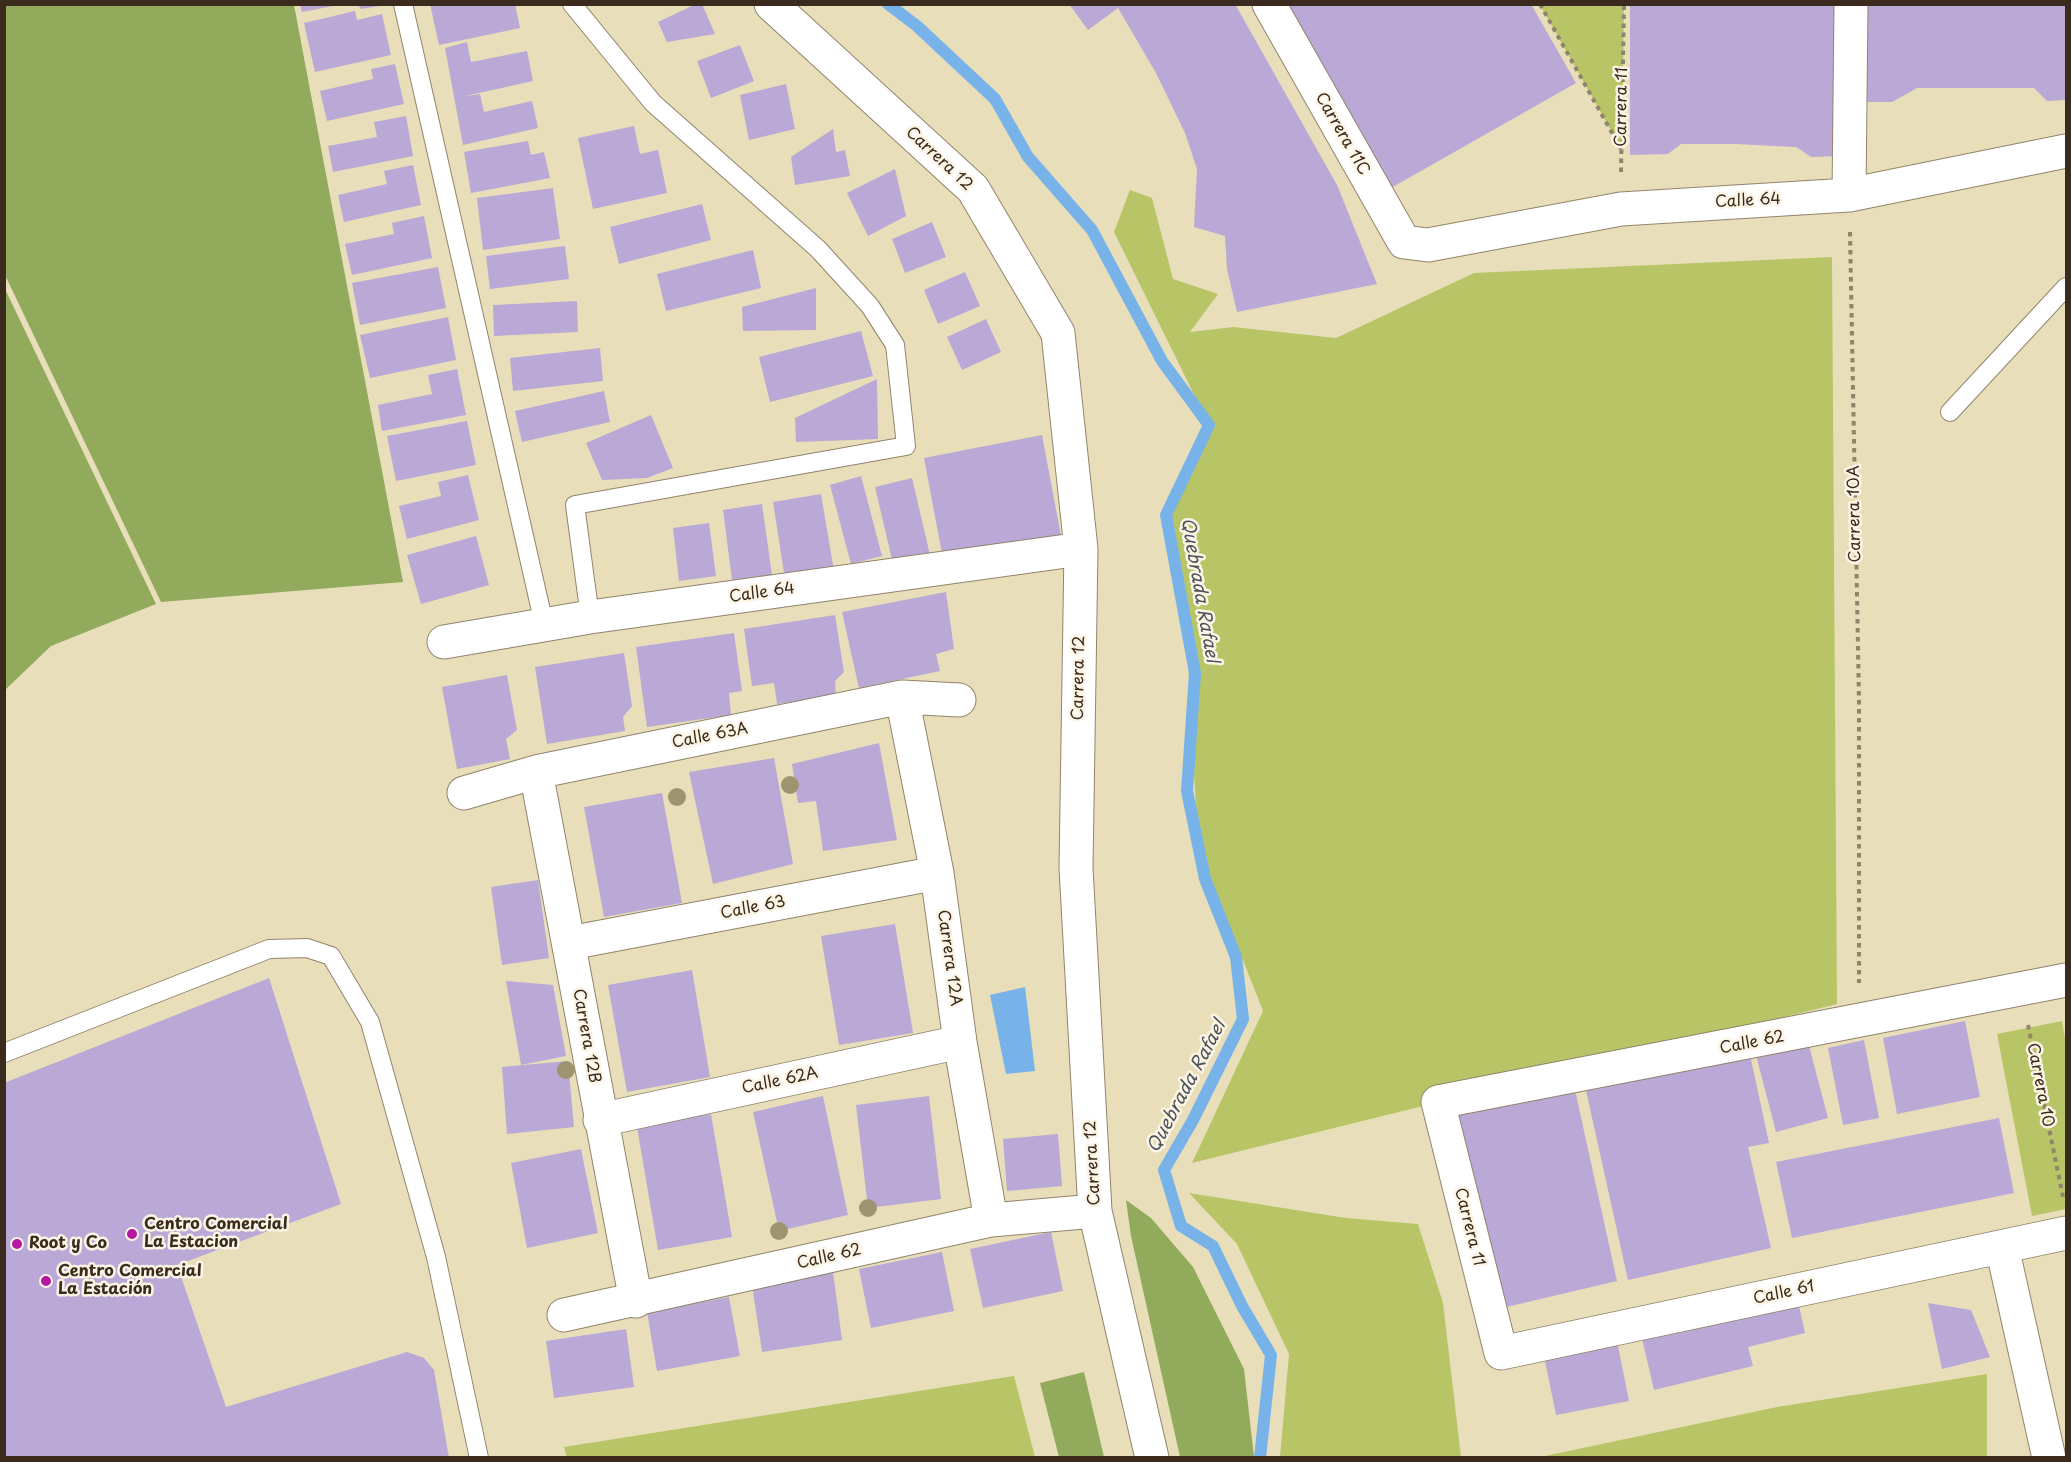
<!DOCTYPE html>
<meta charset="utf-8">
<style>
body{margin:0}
#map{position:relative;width:2071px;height:1462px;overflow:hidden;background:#e9deba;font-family:"Playpen Sans",sans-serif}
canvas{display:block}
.frame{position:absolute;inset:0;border:6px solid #3b2a1e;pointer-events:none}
</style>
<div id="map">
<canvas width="2071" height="1462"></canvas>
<div class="frame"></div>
</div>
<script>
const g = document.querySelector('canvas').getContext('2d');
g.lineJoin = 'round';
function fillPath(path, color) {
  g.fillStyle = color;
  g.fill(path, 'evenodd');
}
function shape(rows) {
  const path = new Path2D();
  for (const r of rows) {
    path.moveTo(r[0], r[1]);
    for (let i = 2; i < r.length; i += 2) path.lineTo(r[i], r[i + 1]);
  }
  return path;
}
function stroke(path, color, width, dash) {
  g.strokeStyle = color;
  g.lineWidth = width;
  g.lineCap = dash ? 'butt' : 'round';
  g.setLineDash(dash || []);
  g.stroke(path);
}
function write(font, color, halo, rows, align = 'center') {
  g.font = font + ' "Playpen Sans",sans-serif';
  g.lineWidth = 5;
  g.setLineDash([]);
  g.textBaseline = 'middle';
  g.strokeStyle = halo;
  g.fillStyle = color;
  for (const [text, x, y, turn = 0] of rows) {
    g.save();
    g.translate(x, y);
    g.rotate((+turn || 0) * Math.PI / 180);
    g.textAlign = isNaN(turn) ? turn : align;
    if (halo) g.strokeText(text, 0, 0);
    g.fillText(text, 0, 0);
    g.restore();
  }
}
fillPath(shape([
 [1540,5,1624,5,1622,150],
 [1130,190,1152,198,1173,279,1218,294,1190,332,1233,327,1336,338,1474,273,1832,257,1837,1004,1192,1163,1263,1011,1198,846,1186,622,1166,515,1209,425,1114,232],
 [2062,1021,2066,1044,2066,1209,2032,1216,1997,1034],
 [1189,1193,1346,1218,1418,1224,1443,1303,1461,1457,1280,1457,1289,1354,1237,1244],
 [1987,1374,1987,1457,1540,1457,1777,1407],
 [1014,1376,1035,1457,567,1458,564,1447]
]), '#b7c567');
fillPath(shape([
 [5,4,294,5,403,582,161,602,5,275],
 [5,289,156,604,51,646,5,690],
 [1126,1200,1151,1218,1193,1267,1244,1369,1254,1457,1180,1457,1131,1236],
 [1084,1372,1104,1457,1059,1457,1040,1383]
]), '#91aa5c');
fillPath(shape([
 [1025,987,1035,1071,1006,1074,990,995]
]), '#77b3e9');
stroke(shape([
 [888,4,917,26,995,99,1028,157,1092,230,1162,361,1209,425,1166,515,1195,673,1187,791,1205,879,1236,957,1243,1019,1193,1120,1164,1170,1181,1226,1213,1246,1242,1306,1271,1355,1260,1458]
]), '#77b3e9', 12);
fillPath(shape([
 [300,4,333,4,333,6,302,12],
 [357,4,379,4,380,6,361,9],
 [430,4,515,4,520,28,439,45],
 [696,4,702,4,715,34,667,42,658,22],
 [1069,4,1235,4,1337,185,1377,284,1237,312,1227,269,1225,236,1194,227,1197,169,1185,133,1156,73,1118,8,1088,30],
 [1287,4,1531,4,1576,83,1391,188],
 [1630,4,1842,4,1841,156,1811,157,1796,147,1736,144,1681,144,1668,154,1630,155],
 [1862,4,2066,4,2066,100,2047,101,2034,88,1917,88,1892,102,1863,102],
 [355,11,357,20,382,14,391,55,315,72,304,23],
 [467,42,471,62,527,51,533,81,461,97,480,94,484,112,532,101,538,128,463,145,445,48],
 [740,45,754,81,711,98,697,61],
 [395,64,404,104,327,121,320,91,373,79,371,69],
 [786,84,795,129,749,140,740,95],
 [406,116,413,156,333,172,328,146,377,137,374,122],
 [634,126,640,154,658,150,667,193,593,209,578,138],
 [833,129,836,152,845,150,850,176,795,185,791,157],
 [528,141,531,155,544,152,550,178,471,193,464,152],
 [413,165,421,205,344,222,338,195,387,184,384,171],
 [895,169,906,216,868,236,847,193],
 [553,188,560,239,483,250,477,198],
 [702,204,711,240,619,264,610,227],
 [424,216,432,258,352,275,345,244,394,234,392,223],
 [932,222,946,257,905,273,892,239],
 [565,246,569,279,490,289,486,256],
 [753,250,761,288,666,311,657,274],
 [438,267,446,308,360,325,352,283],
 [965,272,980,306,938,324,924,290],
 [816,288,816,330,743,331,742,307],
 [577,301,578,332,494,336,493,305],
 [448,317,456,360,370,378,360,335],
 [986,319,1001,352,962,370,947,337],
 [861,331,873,376,770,402,759,357],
 [600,348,603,381,513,391,510,358],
 [457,369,466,415,382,431,378,405,432,394,428,375],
 [877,379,878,439,796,442,795,418],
 [604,391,610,422,522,442,515,411],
 [651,415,673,468,647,478,602,480,586,443],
 [467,421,476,465,396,481,387,436],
 [1042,435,1061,536,943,559,924,458],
 [468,475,479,520,407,539,399,506,441,496,438,482],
 [861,476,882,556,851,564,830,485],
 [912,478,930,555,893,564,875,487],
 [821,494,834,571,785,579,773,502],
 [762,504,772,575,732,580,723,510],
 [709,523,716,576,679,581,673,528],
 [476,536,489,585,421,604,407,555],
 [946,592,954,649,936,654,940,671,859,688,842,612],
 [835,615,844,672,835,681,836,696,777,704,774,683,752,686,744,629],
 [734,633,742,691,729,693,731,715,647,727,636,647],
 [624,653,632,706,623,717,625,731,547,744,535,667],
 [507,675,517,730,506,739,510,759,457,769,442,687],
 [879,743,897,840,823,851,816,801,798,803,792,764],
 [774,758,793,864,713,884,689,772],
 [662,793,682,903,604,917,584,807],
 [538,880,549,958,502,965,491,887],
 [895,924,913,1033,839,1045,821,936],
 [692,970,710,1077,627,1092,608,985],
 [269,978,341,1204,177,1265,226,1407,407,1352,424,1358,434,1370,449,1458,4,1458,4,1083],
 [506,981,553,985,566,1056,521,1065],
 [1965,1021,1980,1097,1897,1114,1883,1038],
 [1864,1040,1879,1118,1843,1125,1828,1048],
 [1808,1042,1828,1118,1776,1132,1756,1055],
 [1749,1050,1769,1143,1748,1147,1771,1248,1628,1280,1585,1086],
 [568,1061,574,1127,507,1134,502,1067],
 [1573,1081,1617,1281,1502,1308,1457,1107],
 [823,1096,848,1215,779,1231,753,1112],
 [929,1096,941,1199,868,1208,856,1105],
 [711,1114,732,1237,658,1250,637,1127],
 [1999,1118,2014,1193,1792,1238,1776,1162],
 [1058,1134,1062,1186,1007,1191,1003,1139],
 [581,1149,598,1233,527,1248,511,1163],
 [1051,1232,1063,1291,983,1308,970,1249],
 [942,1252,954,1311,871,1328,859,1269],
 [833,1272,842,1340,762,1352,752,1285],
 [729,1297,740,1356,657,1371,647,1312],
 [1797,1297,1805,1333,1748,1347,1753,1366,1654,1390,1641,1334],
 [1928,1303,1971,1310,1990,1357,1942,1369],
 [626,1329,634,1387,554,1398,546,1341],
 [1616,1336,1629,1401,1556,1415,1543,1351]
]), '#baa8d6');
const service = shape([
 [403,4,544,624],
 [572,4,653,103,818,249,870,306,895,345,906,446,575,505,590,617],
 [1950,412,2066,287],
 [4,1053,269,949,307,948,331,956,370,1022,436,1257,479,1458]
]);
const minor = shape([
 [771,4,973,189,1058,333,1081,549,1076,868,1095,1211,1152,1458],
 [1269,4,1404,242,1428,245,1621,209,1849,195,2066,151],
 [1849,195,1851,4],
 [444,642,590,617,1081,549],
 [902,697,937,873,960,1042,991,1220],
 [536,772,636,1301],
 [464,793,536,772,902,697,959,700],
 [570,943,937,873],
 [2066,980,1438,1102,1501,1353,2066,1233],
 [600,1120,960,1042],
 [2002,1247,2049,1458],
 [564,1315,991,1220,1095,1211]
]);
stroke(service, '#92846c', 20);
stroke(minor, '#92846c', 35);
stroke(shape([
 [1540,4,1621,149],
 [1621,172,1624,4],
 [1850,232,1859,700,1859,983],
 [2028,1025,2063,1197]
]), '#92846c', 4, [4.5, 4.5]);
stroke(service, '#fff', 18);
stroke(minor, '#fff', 33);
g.fillStyle = '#9e9470';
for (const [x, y] of [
 [790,785],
 [677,797],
 [566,1070],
 [868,1208],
 [779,1231]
]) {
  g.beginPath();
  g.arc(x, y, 9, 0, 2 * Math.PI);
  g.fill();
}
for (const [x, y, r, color] of [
 [132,1234,6,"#b5179e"],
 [17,1244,6,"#b5179e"],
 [46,1281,6,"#b5179e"]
]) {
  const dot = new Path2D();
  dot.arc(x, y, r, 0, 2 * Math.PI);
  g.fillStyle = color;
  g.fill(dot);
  stroke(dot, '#fcf5e5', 2);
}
write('16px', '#3b2a1e', '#fcf5e5', [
 ["Carrera 11",1622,107,-89],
 ["Carrera 11C",1342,134,60],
 ["Carrera 12",939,159,43],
 ["Calle 64",1748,201,-3],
 ["Carrera 10A",1855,514,-91],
 ["Calle 64",762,593,-8],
 ["Carrera 12",1079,678,-89],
 ["Calle 63A",710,736,-11],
 ["Calle 63",753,908,-11],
 ["Carrera 12A",949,958,82],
 ["Carrera 12B",586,1036,80],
 ["Calle 62",1752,1043,-11],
 ["Calle 62A",780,1081,-12],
 ["Carrera 10",2040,1085,79],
 ["Carrera 12",1093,1163,-93],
 ["Carrera 11",1469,1227,76],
 ["Calle 62",829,1257,-13],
 ["Calle 61",1784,1293,-12]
]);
write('bold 16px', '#3b2a1e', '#fcf5e5', [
 ["Centro Comercial",144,1225],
 ["La Estacion",144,1243],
 ["Root y Co",29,1244],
 ["Centro Comercial",58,1272],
 ["La Estación",58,1290]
], 'left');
write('italic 18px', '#4d535b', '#fcf5e5', [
 ["Quebrada Rafael",1199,590,80],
 ["Quebrada Rafael",1187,1087,-62]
]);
</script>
